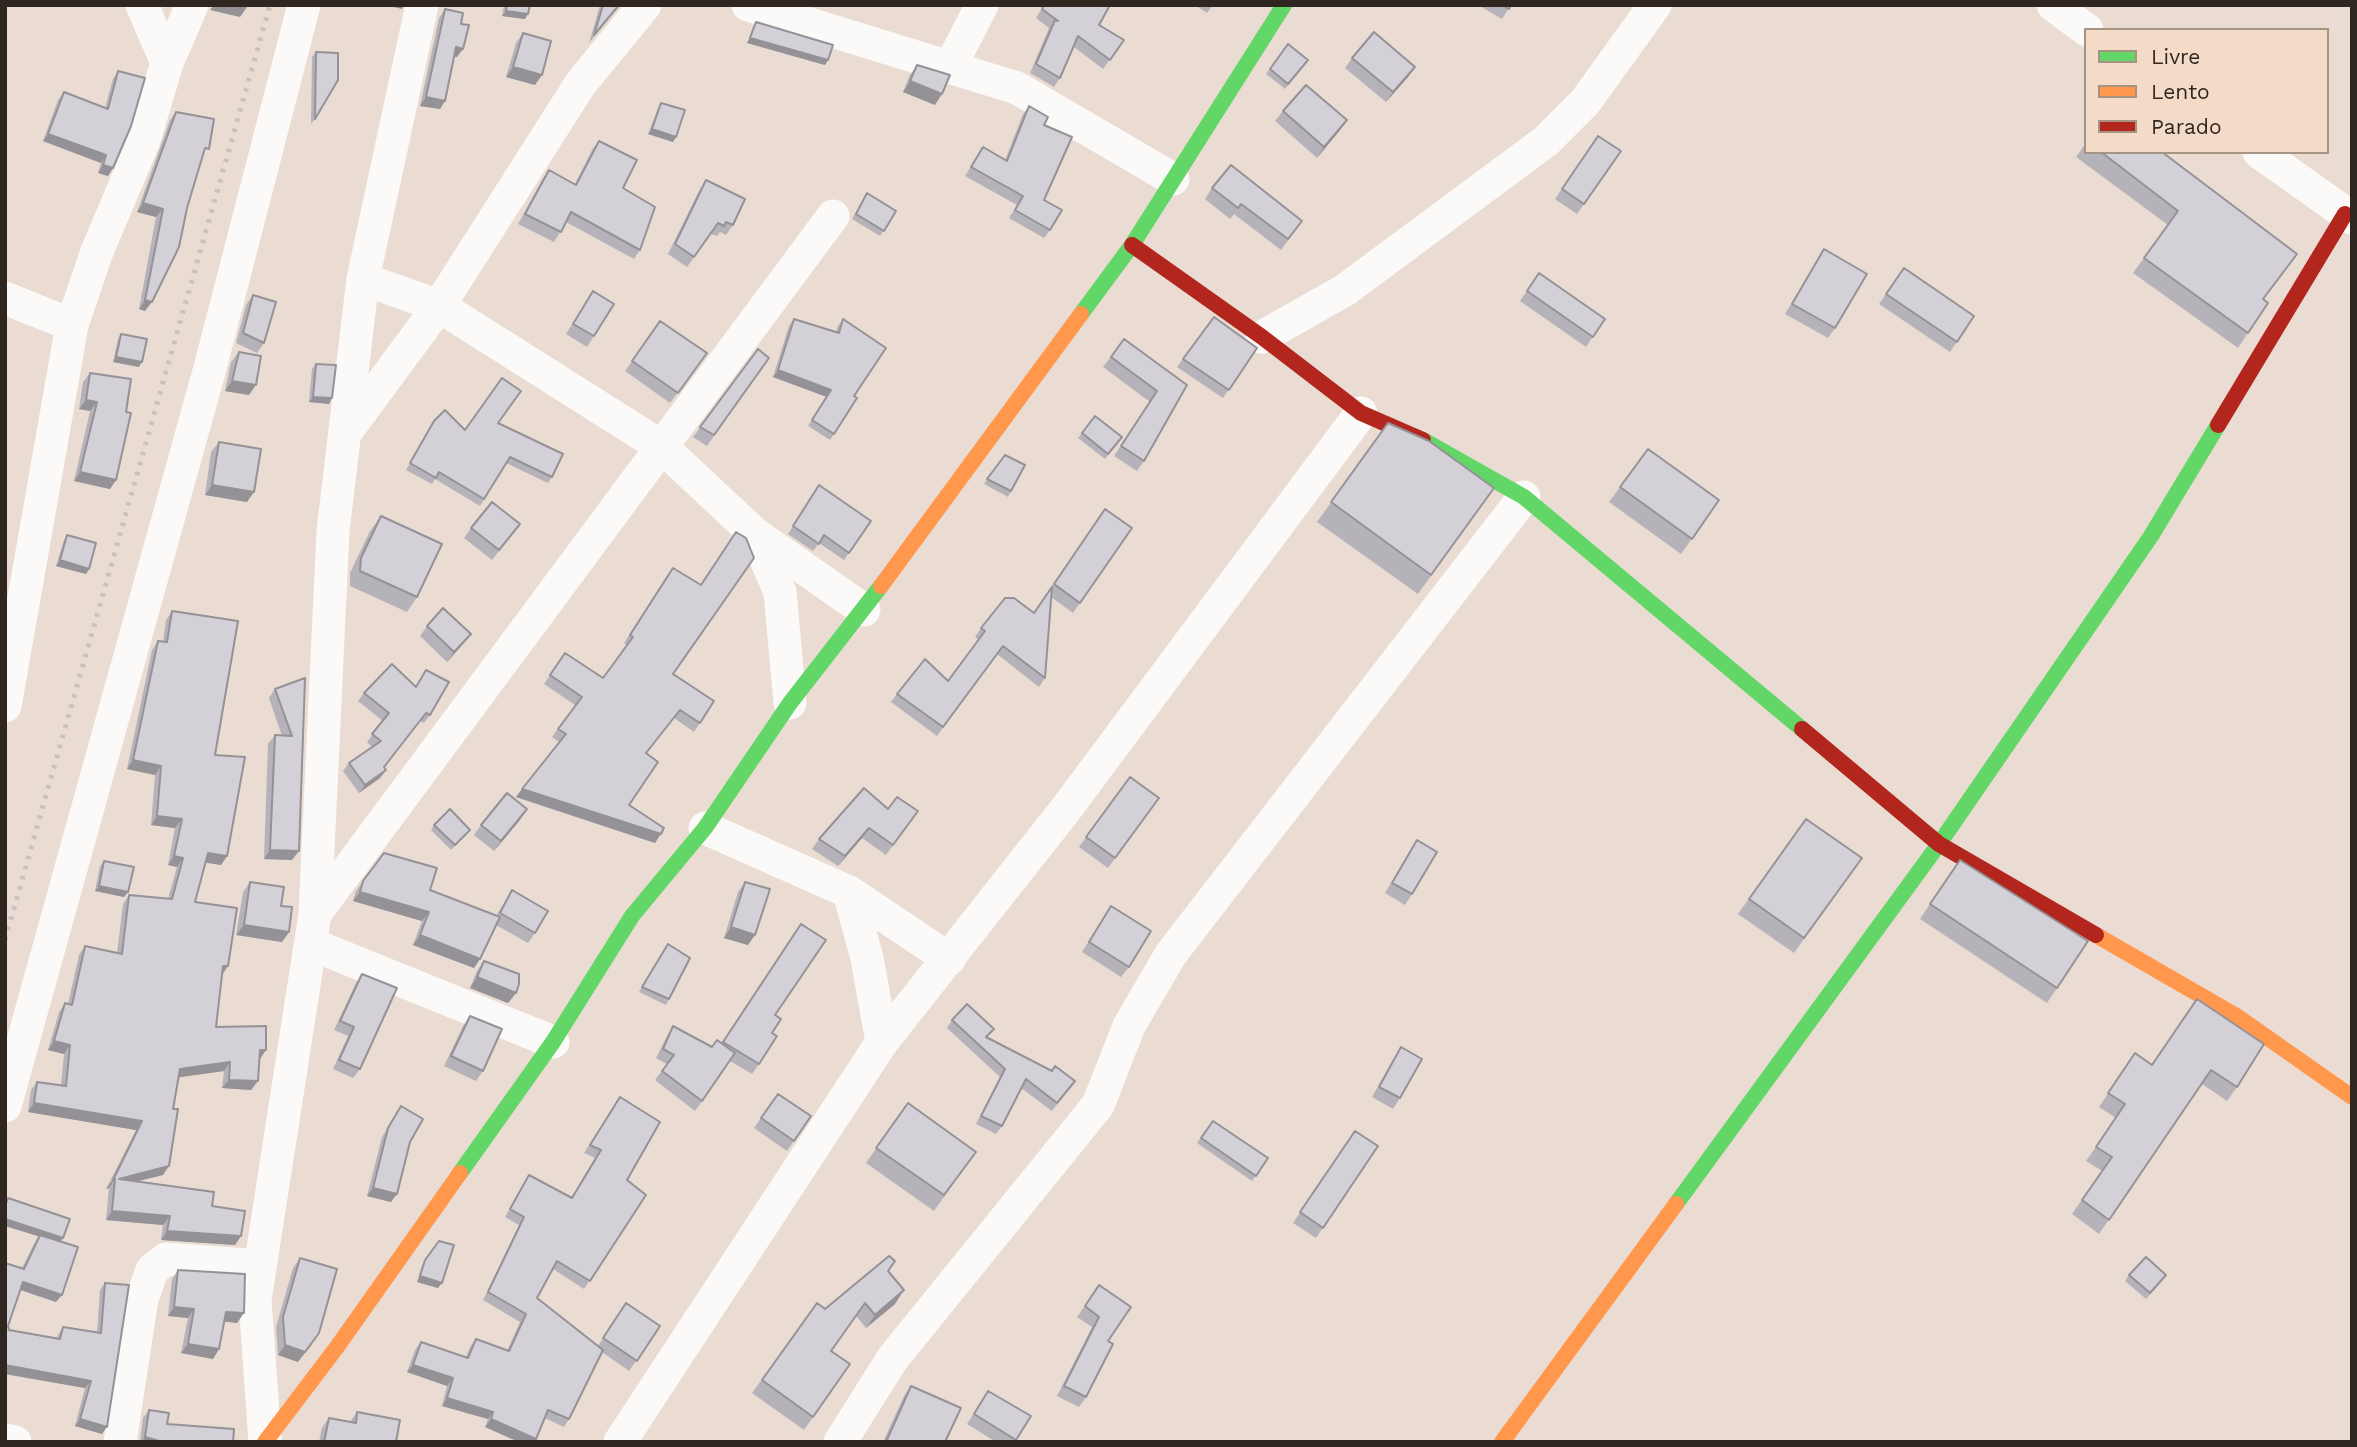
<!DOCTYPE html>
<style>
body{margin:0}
#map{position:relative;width:2357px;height:1447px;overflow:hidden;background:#eadcd2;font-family:"Work Sans",sans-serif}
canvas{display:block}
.frame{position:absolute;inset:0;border:7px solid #2f261f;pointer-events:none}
.legend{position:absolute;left:2084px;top:28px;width:245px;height:126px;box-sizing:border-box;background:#f4dbc8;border:2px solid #a59384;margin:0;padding:9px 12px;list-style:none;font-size:21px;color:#2f261f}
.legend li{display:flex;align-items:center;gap:14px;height:35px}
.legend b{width:35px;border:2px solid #a59384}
</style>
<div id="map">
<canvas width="2357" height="1447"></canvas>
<div class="frame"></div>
<ul class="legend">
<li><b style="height:9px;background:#63d668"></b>Livre</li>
<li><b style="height:9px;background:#ff974d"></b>Lento</li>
<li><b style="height:9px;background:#b3261e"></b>Parado</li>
</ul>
</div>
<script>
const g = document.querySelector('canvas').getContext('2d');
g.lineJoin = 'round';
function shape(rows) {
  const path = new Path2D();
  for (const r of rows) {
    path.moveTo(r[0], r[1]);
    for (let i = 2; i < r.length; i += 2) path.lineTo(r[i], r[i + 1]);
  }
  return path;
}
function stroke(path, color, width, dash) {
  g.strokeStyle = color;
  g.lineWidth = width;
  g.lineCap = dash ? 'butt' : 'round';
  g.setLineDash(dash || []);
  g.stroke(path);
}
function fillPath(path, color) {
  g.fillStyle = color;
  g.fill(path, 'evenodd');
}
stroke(shape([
 [142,5,167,63],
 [748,5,1017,88,1173,179],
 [2053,5,2087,30],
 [950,67,982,5],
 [2259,152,2352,218],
 [363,279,439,306,662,447,755,534,864,610],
 [5,298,72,325,5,706],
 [72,325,96,254,144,140,167,63,192,5],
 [1262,337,1345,290,1546,141,1585,102,1655,5],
 [346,432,439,306,581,83,645,5],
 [755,534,780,592,790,703],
 [705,828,849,892,949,959],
 [849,892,867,958,882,1042],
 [315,914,833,216],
 [311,944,553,1042],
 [5,1106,210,368,304,5],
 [5,1440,15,1442],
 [265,1441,255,1300,315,914,333,531,363,279,422,5],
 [120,1442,142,1299,152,1270,166,1259,259,1266],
 [620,1442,882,1042,1066,809,1361,413],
 [840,1442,893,1358,1098,1105,1129,1026,1171,954,1524,497]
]), '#fcfaf8', 33);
stroke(shape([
 [1081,314,1132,245,1284,5],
 [1423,440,1524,497,1802,729],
 [460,1173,553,1042,632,916,705,828,790,703,881,586],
 [1676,1204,1939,844,2151,536,2218,425]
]), '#63d668', 16);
stroke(shape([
 [881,586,1081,314],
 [2096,935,2238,1017,2352,1097],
 [265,1442,337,1347,460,1173],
 [1502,1442,1676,1204]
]), '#ff974d', 16);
stroke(shape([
 [1132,245,1262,337,1361,413,1423,440],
 [2218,425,2345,214],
 [1802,729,1939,844,2096,935]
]), '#b3261e', 16);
stroke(shape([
 [5,940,270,5]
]), '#c5c2bf', 5, [3.5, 7]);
fillPath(shape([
 [504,5,530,5,525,19,502,16],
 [600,5,620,5,589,43],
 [1044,5,1099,25,1124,40,1103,69,1074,47,1060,78,1054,87,1030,73,1049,28,1036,18],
 [1195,5,1213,5,1207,13],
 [1478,5,1511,5,1502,19],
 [445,9,461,24,457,57,454,57,445,101,440,109,420,106,439,18],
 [756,22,825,65,747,43,753,27],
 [523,33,535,85,506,77,516,43],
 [1288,44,1308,60,1285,89,1266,74],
 [316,52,315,119,311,124,312,57],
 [1352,58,1408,77,1386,102,1345,68],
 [917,65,935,105,903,92,910,75],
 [118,71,113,168,108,176,98,173,101,163,43,141,58,100,64,92,105,108,113,79],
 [661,103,673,142,648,134,658,108],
 [1029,106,1044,125,1044,200,1050,230,1044,238,1009,218,1017,205,965,176,983,147,1005,160,1023,114],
 [1283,111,1340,130,1317,158,1275,121],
 [176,112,202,157,145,311,139,309,156,217,137,212,170,120],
 [1598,136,1621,151,1577,214,1555,199],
 [599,141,623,188,640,250,634,259,566,222,554,242,518,224,542,180,549,170,575,184,592,150],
 [2086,143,2086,152,2162,152,2297,254,2263,300,2248,333,2238,348,2133,273,2168,225,2076,157],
 [706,180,733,225,726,235,720,232,717,236,711,234,687,267,668,254,699,191],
 [1212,188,1302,221,1281,250,1234,214,1230,219,1205,199],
 [867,193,896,211,880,236,852,219],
 [1824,249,1835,328,1828,338,1785,314],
 [1904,268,1974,316,1950,352,1879,304],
 [1539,273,1605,319,1586,347,1520,301],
 [593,291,594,336,587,347,566,334],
 [253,295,264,343,257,353,236,343,246,305],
 [1214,317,1257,348,1223,398,1177,367],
 [794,319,836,332,838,326,843,319,854,396,857,398,830,440,808,426,827,397,773,377,789,326],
 [660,321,707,353,670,403,625,371],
 [121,334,139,367,113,362,118,339],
 [1124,339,1187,385,1144,461,1137,471,1114,456,1150,402,1103,367],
 [758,349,769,358,707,446,693,437],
 [239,352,249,395,225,391,231,362],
 [316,364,332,398,329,404,309,402,312,369],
 [90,373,116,480,110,489,74,481,90,411,79,409,83,382],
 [1095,416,1122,437,1105,459,1078,438],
 [434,421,465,430,498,423,552,477,548,483,506,463,480,506,435,479,432,484,406,470],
 [1388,423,1494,488,1418,594,1317,522],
 [219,442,247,502,205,495,211,452],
 [1648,449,1719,500,1681,554,1609,502],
 [1005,455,1011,491,1008,497,984,484],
 [814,492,871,521,844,560,819,543,813,551,788,534],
 [1105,509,1132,528,1073,613,1051,597,1045,678,1039,687,997,654,937,736,891,702,897,694,948,681,979,640,975,637,981,628,1033,613],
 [381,516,417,597,407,612,350,586,350,573,370,531],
 [520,524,492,560,464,538,471,528],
 [67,535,89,569,86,574,56,566,64,540],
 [667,576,673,674,714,701,694,732,674,718,646,754,629,805,655,843,516,797,559,742,552,737,575,705,544,684,565,653,603,678,627,645,624,643],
 [172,611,215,755,227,856,221,865,205,862,195,902,222,975,216,1027,260,1059,258,1081,251,1090,222,1088,224,1071,179,1077,163,1175,138,1181,212,1206,241,1236,235,1245,161,1240,163,1225,106,1220,109,1188,106,1189,136,1130,28,1112,31,1090,37,1082,61,1085,64,1054,48,1050,59,1012,65,1003,68,1004,79,955,85,946,117,953,123,904,129,895,168,899,177,867,168,865,175,828,151,825,155,775,127,769,152,650,158,641,163,642,166,620],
 [427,626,463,644,447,662,420,636],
 [426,670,430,715,424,723,420,721,384,767,386,770,380,778,359,793,343,771,349,763,372,747,367,742,383,721,358,701,364,693,416,686],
 [305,678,292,860,264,859,268,744,275,735,282,736,269,698,275,689],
 [1130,777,1159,798,1108,868,1079,847],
 [888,809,918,811,886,855,862,838,838,866,812,849,819,839],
 [1806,819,1862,858,1794,953,1738,914],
 [520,820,494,851,474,835,481,825],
 [434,825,470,830,451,850,431,830],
 [1417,840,1412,894,1405,905,1385,893],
 [384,853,430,890,496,916,512,890,535,933,528,943,496,925,480,959,474,968,413,945,422,921,353,901,356,891],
 [104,861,128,892,124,897,95,891,100,866],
 [1949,875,2057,988,2047,1003,1920,919],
 [250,882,281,906,289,932,282,942,236,935,243,892],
 [745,882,748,945,724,938,738,892],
 [1111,906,1129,967,1121,977,1082,952],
 [801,924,775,1015,772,1033,759,1064,752,1074,730,1061,695,1111,655,1080,667,1064,656,1058,667,1036,673,1026,712,1047,722,1044],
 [668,944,669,999,666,1005,639,992],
 [484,961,516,993,508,1003,470,988,477,971],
 [362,974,360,1069,353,1078,333,1069,348,1036,334,1030,356,983],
 [2197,999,2237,1087,2227,1101,2202,1084,2099,1234,2072,1214,2102,1171,2086,1161,2116,1118,2099,1107,2135,1053,2152,1065],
 [470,1016,483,1071,476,1081,444,1066,463,1026],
 [952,1020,1052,1071,1075,1081,1052,1111,1021,1088,1002,1126,996,1134,976,1124,1000,1077,947,1028],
 [1401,1047,1400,1098,1393,1109,1372,1097,1394,1058],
 [778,1094,811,1116,787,1151,754,1128],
 [620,1097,627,1180,646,1195,584,1289,553,1269,537,1298,598,1346,626,1303,660,1326,629,1371,602,1352,569,1419,564,1427,545,1418,533,1442,519,1442,485,1427,488,1419,442,1406,447,1386,407,1372,415,1350,421,1342,466,1357,470,1347,476,1339,507,1351,520,1322,483,1300,519,1225,505,1217,529,1175,571,1198,595,1158,584,1153],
 [908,1103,976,1152,934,1211,866,1163],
 [401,1106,410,1142,391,1202,367,1196,382,1137],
 [1213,1121,1268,1158,1252,1181,1197,1143],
 [1355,1131,1378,1146,1316,1238,1293,1223],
 [8,1198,61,1242,56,1302,20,1290,8,1326,9,1330,57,1339,58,1335,63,1327,97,1333,100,1290,105,1283,102,1434,75,1426,85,1388,5,1374,5,1263,22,1268,35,1242,39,1236,5,1226,5,1202],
 [439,1241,438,1288,417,1282,422,1265],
 [300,1258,298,1362,278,1355,276,1327,293,1268],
 [178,1270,237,1323,224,1321,219,1349,213,1359,181,1353,188,1318,168,1316,172,1279],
 [888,1271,895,1304,866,1328,856,1316,831,1351,850,1364,804,1430,752,1393,817,1303,825,1309],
 [2129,1275,2163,1280,2146,1299,2125,1281],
 [1099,1285,1108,1341,1086,1397,1079,1407,1057,1396,1092,1327,1077,1317],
 [911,1386,945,1442,883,1442,904,1396],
 [988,1391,1031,1416,1015,1442,996,1442,967,1424],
 [149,1410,167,1424,233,1442,140,1442,143,1418],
 [357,1412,396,1442,319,1442,322,1428,329,1418,350,1422]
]), '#b5b3b9');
fillPath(shape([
 [214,5,241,5,247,7,240,17,210,10],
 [385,5,404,5,402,9],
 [506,11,528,14,525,19,502,16],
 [750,38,828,60,825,65,747,43],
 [456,47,463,49,457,57,450,56],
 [513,67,542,75,535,85,506,77],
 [1415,67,1408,77,1386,102,1393,92],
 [910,81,942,94,935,105,903,92],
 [426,97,445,101,440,109,420,106],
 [1347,120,1340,130,1317,158,1324,147],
 [652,129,676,137,673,142,648,134],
 [48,134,106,155,101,163,43,141],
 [103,165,113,168,108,176,98,173],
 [143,203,163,209,156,217,137,212],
 [145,300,152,302,145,311,139,309],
 [116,357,142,362,139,367,113,362],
 [778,370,831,390,827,397,773,377],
 [232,381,256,385,249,395,225,391],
 [313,397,332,398,329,404,309,402],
 [86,400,97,402,90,411,79,409],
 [80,472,116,480,110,489,74,481],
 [212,485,254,492,247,502,205,495],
 [60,560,89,569,86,574,56,566],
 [471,634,463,644,447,662,454,652],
 [133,760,161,766,155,775,127,769],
 [386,770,380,778,359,793,365,785],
 [522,789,661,834,655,843,516,797],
 [527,809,520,820,494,851,501,841],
 [157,816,182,819,175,828,151,825],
 [869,828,862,838,838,866,845,856],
 [270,850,299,851,292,860,264,859],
 [208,853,227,856,221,865,201,862],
 [174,856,183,858,177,867,168,865],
 [99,886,128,892,124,897,95,891],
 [360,892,429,912,422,921,353,901],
 [244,925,289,932,282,942,236,935],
 [731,927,755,935,748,945,724,938],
 [420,935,480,959,474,968,413,945],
 [223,966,228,966,222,975],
 [477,977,516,993,508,1003,470,988],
 [54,1041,70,1045,64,1054,48,1050],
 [260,1050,266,1050,260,1059,254,1059],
 [230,1062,224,1071,174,1078,180,1069],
 [229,1080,258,1081,251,1090,222,1088],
 [34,1103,142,1121,136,1130,28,1112],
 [169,1166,163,1175,114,1187,119,1179],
 [115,1179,109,1188,106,1189,113,1180],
 [373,1188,397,1194,391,1202,367,1196],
 [112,1211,170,1216,163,1225,106,1220],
 [5,1219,63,1238,60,1243,5,1226],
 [167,1231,241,1236,235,1245,161,1240],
 [420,1276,442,1283,438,1288,417,1282],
 [23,1282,62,1295,56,1302,18,1289],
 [904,1290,895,1304,866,1328,875,1315],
 [174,1307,194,1309,188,1318,168,1316],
 [226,1312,244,1313,237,1323,219,1321],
 [188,1344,219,1349,213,1359,181,1353],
 [312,1344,298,1362,278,1355,285,1345],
 [5,1365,91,1381,85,1388,5,1374],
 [413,1365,453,1378,447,1386,407,1372],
 [447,1398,493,1412,488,1419,442,1406],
 [80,1419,107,1427,102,1434,75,1426],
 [491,1419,536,1439,533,1442,519,1442,485,1427],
 [145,1437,163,1442,141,1442]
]), '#949296');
const building = shape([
 [507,5,530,5,528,14,506,11,507,5],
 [603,5,619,5,594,35,603,5],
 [1044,5,1110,5,1099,25,1124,40,1110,60,1078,36,1060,78,1036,64,1055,20,1058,21,1042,9,1044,5],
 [1502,5,1511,5,1509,9,1502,5],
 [445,9,463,13,461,24,469,25,463,49,456,47,445,101,426,97,445,9],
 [756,22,833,45,828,60,750,38,756,22],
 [1374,32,1415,67,1393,92,1352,58,1374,32],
 [523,33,551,41,542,75,513,67,523,33],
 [1288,44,1308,60,1288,84,1270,69,1288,44],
 [316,52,338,53,338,80,315,119,316,52],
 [917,65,950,75,942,94,910,81,917,65],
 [118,71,145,78,131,126,113,168,103,165,106,155,48,134,64,92,108,109,118,71],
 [1306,85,1347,120,1324,147,1283,111,1306,85],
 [661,103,685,110,676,137,652,129,661,103],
 [1029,106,1048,117,1044,125,1072,137,1044,200,1062,210,1050,230,1015,210,1023,196,971,167,983,147,1007,161,1029,106],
 [176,112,214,119,209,149,205,148,187,208,179,247,152,302,145,300,163,209,143,203,176,112],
 [1598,136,1621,151,1584,204,1562,189,1598,136],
 [599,141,637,160,623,188,655,207,640,250,571,212,561,232,525,214,549,170,576,185,599,141],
 [2101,152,2162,152,2297,254,2263,299,2268,303,2248,333,2144,258,2178,211,2101,152],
 [1231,165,1302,221,1288,239,1241,204,1238,208,1212,188,1231,165],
 [706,180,745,199,733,225,726,222,724,226,718,223,694,257,675,244,706,180],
 [867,193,896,211,884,231,856,214,867,193],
 [1824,249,1867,274,1835,328,1792,304,1824,249],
 [1904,268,1974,316,1957,342,1886,294,1904,268],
 [1539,273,1605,319,1593,337,1527,291,1539,273],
 [593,291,614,304,594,336,573,324,593,291],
 [253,295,276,302,264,343,243,333,253,295],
 [1214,317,1257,348,1229,390,1183,359,1214,317],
 [794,319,839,333,843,319,886,348,854,396,857,398,834,434,812,420,831,390,778,370,794,319],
 [660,321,707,353,678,393,632,361,660,321],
 [121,334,147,339,142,362,116,357,121,334],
 [1124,339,1187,385,1144,461,1121,446,1157,391,1111,357,1124,339],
 [758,349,769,358,714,435,700,427,758,349],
 [239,352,261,356,256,385,232,381,239,352],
 [316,364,336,365,332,398,313,397,316,364],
 [90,373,131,379,126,412,131,413,116,480,80,472,97,402,86,400,90,373],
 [502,378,521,391,498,423,563,454,552,477,510,457,484,499,439,472,436,478,410,463,434,421,445,410,465,430,502,378],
 [1095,416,1122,437,1108,454,1082,433,1095,416],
 [1388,423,1429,441,1494,488,1431,575,1331,502,1388,423],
 [219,442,261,449,254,492,212,485,219,442],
 [1648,449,1719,500,1692,539,1620,487,1648,449],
 [1005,455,1025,465,1011,491,987,479,1005,455],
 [819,485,871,521,849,553,824,535,819,544,793,526,819,485],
 [492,502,520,524,499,550,471,528,492,502],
 [1105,509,1132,528,1080,603,1054,584,1105,509],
 [381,516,442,544,417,597,360,571,361,558,381,516],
 [736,532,746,538,754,558,673,674,714,701,700,723,680,710,646,753,658,762,629,805,664,828,661,834,522,789,566,734,558,729,582,697,550,675,565,653,603,678,633,637,630,635,673,568,701,585,736,532],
 [67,535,96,543,89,569,60,560,67,535],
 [1052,587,1045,678,1003,646,943,727,897,694,925,659,948,681,985,631,981,628,1005,598,1014,598,1034,613,1052,587],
 [443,608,471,634,454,652,427,626,443,608],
 [172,611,238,621,215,755,245,757,227,856,208,853,195,902,237,908,228,966,223,966,216,1027,266,1026,266,1050,260,1050,258,1081,229,1080,230,1062,180,1069,173,1109,178,1109,169,1166,119,1179,214,1192,212,1206,245,1211,241,1236,167,1231,170,1216,112,1211,115,1179,113,1180,142,1121,34,1103,37,1082,66,1086,70,1045,54,1041,65,1003,72,1005,85,946,122,954,129,895,172,899,183,858,174,856,182,819,157,816,161,766,133,760,158,641,167,642,172,611],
 [392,664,416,687,426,670,449,682,430,715,426,713,384,767,386,770,365,785,349,763,381,741,372,734,389,713,364,693,392,664],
 [305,678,299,851,270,850,275,735,292,736,275,689,305,678],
 [1130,777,1159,798,1115,858,1086,837,1130,777],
 [864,788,888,809,897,797,918,811,893,845,869,828,845,856,819,839,864,788],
 [507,793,527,809,501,841,481,825,507,793],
 [450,809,470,830,455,845,434,825,450,809],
 [1806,819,1862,858,1804,938,1749,899,1806,819],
 [1417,840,1437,852,1412,894,1392,883,1417,840],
 [384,853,437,868,430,890,500,917,480,959,420,935,429,912,360,892,363,881,384,853],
 [1960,860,2088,941,2057,988,1930,904,1960,860],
 [104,861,134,867,128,892,99,886,104,861],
 [250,882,284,887,281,906,292,907,289,932,244,925,250,882],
 [745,882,770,889,755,935,731,927,745,882],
 [512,890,548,911,535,933,500,913,512,890],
 [1111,906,1151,931,1129,967,1089,942,1111,906],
 [801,924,826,940,775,1015,781,1019,772,1033,777,1036,759,1064,723,1042,801,924],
 [668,944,690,958,669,999,642,987,668,944],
 [484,961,519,974,519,984,516,993,477,977,484,961],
 [362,974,397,988,360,1069,339,1060,354,1027,340,1021,362,974],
 [2197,999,2264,1044,2237,1087,2211,1070,2109,1220,2082,1200,2112,1157,2096,1147,2125,1104,2108,1093,2135,1053,2152,1065,2197,999],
 [967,1004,994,1029,986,1037,1052,1071,1055,1066,1075,1081,1057,1103,1026,1079,1002,1126,981,1116,1005,1069,952,1020,967,1004],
 [470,1016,502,1029,483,1071,451,1056,470,1016],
 [673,1026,712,1047,717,1040,735,1053,702,1101,662,1071,674,1055,663,1049,673,1026],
 [1401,1047,1422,1059,1400,1098,1379,1087,1401,1047],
 [778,1094,811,1116,794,1141,761,1118,778,1094],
 [620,1097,660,1122,627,1180,646,1195,590,1281,557,1261,537,1298,603,1350,569,1419,548,1410,536,1439,491,1419,493,1412,447,1398,453,1378,413,1365,421,1342,468,1358,476,1339,509,1351,526,1314,488,1292,524,1217,510,1209,529,1175,572,1198,601,1150,590,1145,620,1097],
 [908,1103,976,1152,944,1195,876,1148,908,1103],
 [401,1106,423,1119,410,1142,397,1194,373,1188,388,1128,401,1106],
 [1213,1121,1268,1158,1256,1176,1201,1138,1213,1121],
 [1355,1131,1378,1146,1323,1228,1300,1212,1355,1131],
 [8,1198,70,1219,63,1238,5,1219,5,1206,8,1198],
 [40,1235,78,1247,62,1295,23,1282,8,1326,9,1330,60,1339,63,1327,101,1333,105,1283,129,1285,107,1427,80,1419,91,1381,5,1365,5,1263,24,1269,40,1235],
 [439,1241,454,1245,442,1283,420,1276,425,1260,439,1241],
 [889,1256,895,1261,888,1271,904,1290,875,1315,865,1303,831,1351,850,1364,813,1417,762,1380,817,1303,825,1309,889,1256],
 [2146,1257,2166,1275,2150,1293,2129,1275,2146,1257],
 [300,1258,337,1269,319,1333,305,1352,285,1345,283,1317,300,1258],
 [178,1270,245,1274,244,1313,226,1312,219,1349,188,1344,194,1309,174,1307,178,1270],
 [1099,1285,1131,1307,1108,1341,1113,1344,1086,1397,1064,1386,1099,1317,1085,1306,1099,1285],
 [626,1303,660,1326,637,1361,603,1338,626,1303],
 [911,1386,961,1408,945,1442,886,1442,911,1386],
 [988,1391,1031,1416,1016,1440,974,1414,988,1391],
 [149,1410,169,1413,167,1424,234,1429,233,1442,163,1442,145,1437,149,1410],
 [357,1412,400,1420,396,1442,324,1442,329,1418,356,1423,357,1412]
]);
fillPath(building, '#d3d0d7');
stroke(building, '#949296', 2);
</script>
